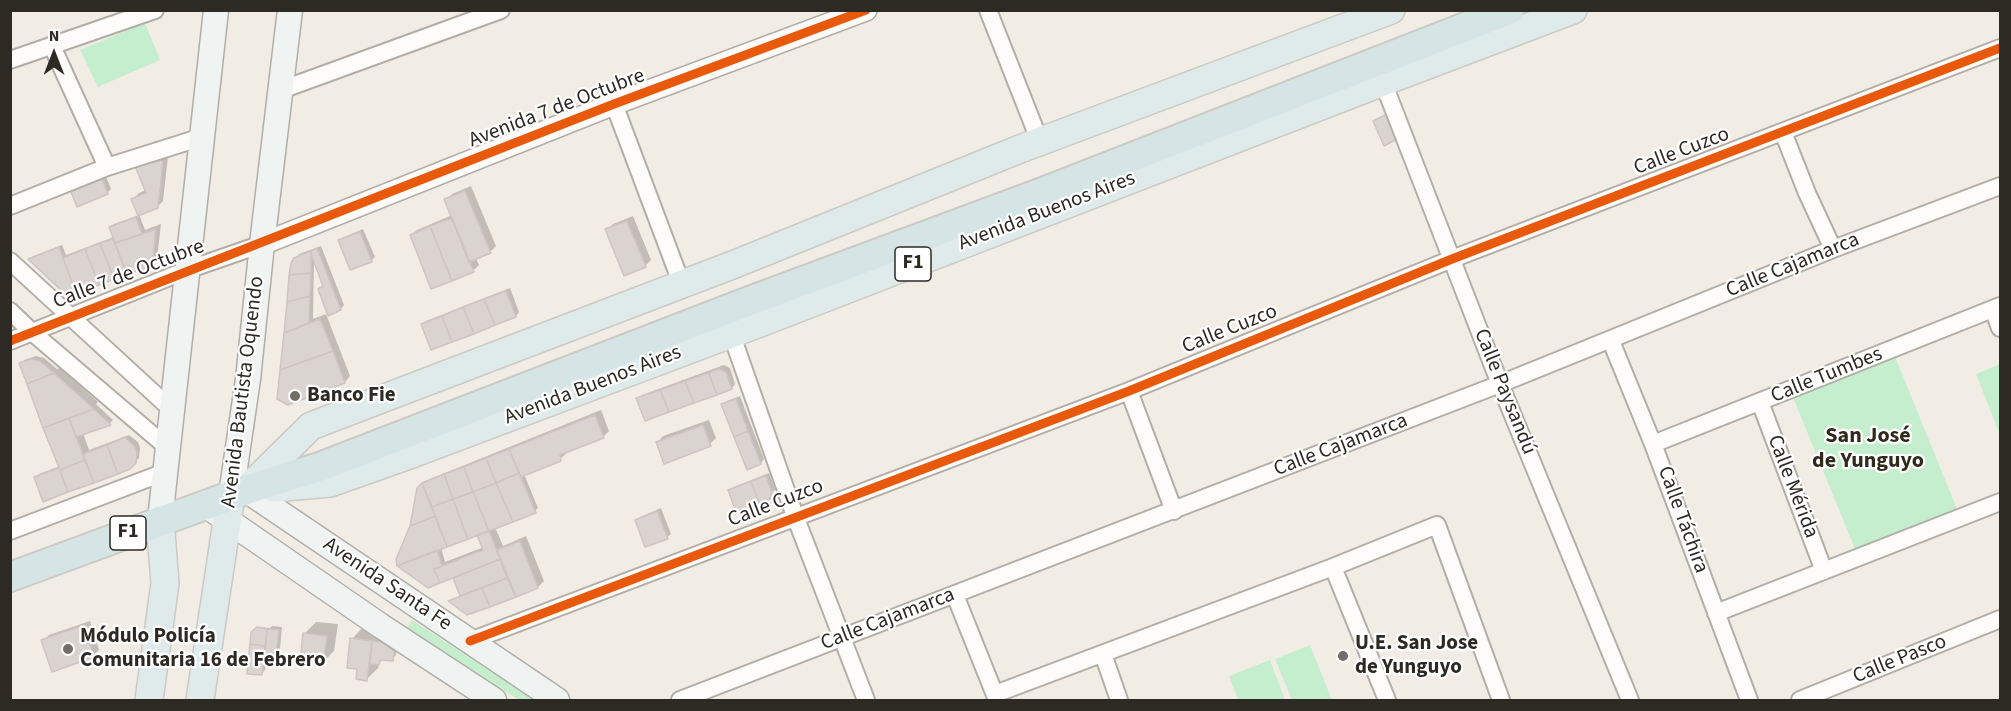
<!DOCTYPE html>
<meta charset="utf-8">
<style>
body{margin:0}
#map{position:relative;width:2011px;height:711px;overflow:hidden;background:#f2ede4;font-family:"Source Sans 3",sans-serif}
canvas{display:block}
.frame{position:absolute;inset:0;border:12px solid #2d2a24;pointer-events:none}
.north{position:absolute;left:24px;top:24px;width:60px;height:60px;-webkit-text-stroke:4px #fff;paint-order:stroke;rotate:0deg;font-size:16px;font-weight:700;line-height:24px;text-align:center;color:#2d2a24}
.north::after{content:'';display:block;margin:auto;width:21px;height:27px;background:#2d2a24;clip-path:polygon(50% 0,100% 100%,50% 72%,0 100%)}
</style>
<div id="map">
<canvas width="2011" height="711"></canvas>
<div class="frame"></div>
<div class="north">N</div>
</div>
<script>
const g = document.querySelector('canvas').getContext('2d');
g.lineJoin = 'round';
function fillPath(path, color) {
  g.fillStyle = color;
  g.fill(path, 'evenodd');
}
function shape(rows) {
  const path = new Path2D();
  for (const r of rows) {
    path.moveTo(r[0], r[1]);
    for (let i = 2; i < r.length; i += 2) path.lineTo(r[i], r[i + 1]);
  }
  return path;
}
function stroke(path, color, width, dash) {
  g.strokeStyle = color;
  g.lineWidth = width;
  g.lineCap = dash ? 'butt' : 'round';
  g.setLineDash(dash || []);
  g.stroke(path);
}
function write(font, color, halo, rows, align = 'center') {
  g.font = font + ' "Source Sans 3",sans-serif';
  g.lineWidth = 4.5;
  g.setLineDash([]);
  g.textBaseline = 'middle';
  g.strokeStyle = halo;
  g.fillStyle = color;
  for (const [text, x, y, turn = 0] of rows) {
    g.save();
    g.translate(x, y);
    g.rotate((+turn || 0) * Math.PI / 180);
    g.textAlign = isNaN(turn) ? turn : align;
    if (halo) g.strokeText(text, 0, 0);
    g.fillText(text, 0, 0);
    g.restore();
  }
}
fillPath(shape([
 [145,23,160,60,98,87,80,50],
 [1894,354,1957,509,1855,549,1792,395],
 [2000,364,2000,435,1976,374],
 [412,620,535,700,519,700,407,628],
 [1310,645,1332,700,1292,700,1275,659],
 [1270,660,1285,700,1238,700,1229,676]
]), '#c5eecf');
fillPath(shape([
 [162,152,168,156,163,201,157,207,139,214,145,230,161,224,157,258,151,264,68,294,30,259,34,256,62,245,66,255,114,237,111,227,114,224,139,215,133,199,139,193,146,190,137,166],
 [106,176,111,189,107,193,72,192,76,188],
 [471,186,496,246,490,252,476,258,479,265,473,271,411,236,417,230,452,215,446,200,452,194],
 [633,216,651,260,645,266,607,230,613,224],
 [363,229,375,257,371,261,340,240,344,237],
 [321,246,344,305,341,309,314,258,313,319,326,314,350,376,345,382,279,399,292,264,299,254],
 [510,288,519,312,516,316,432,348,422,325,426,321],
 [36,356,44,358,57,369,60,368,98,402,96,404,113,420,110,423,83,433,89,450,129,435,138,442,140,448,139,458,130,468,44,500,36,478,39,474,60,466,20,364,24,360],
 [724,365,730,368,735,384,732,388,638,399,642,395],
 [740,396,764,459,761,463,723,405,727,401],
 [601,410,609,431,603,437,566,451,566,454,560,459,524,474,538,508,535,511,495,527,503,546,526,536,544,581,538,587,468,613,450,601,461,595,454,576,429,586,411,527,421,485,425,481],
 [484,531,484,547,445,562,441,547],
 [709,420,716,438,710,444,658,442,663,436],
 [769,473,775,489,769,498,730,491,734,487],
 [661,508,671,534,667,537,637,520,640,517],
 [90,621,99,650,93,656,43,641,49,635],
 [316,622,338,624,334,651,323,662,305,633],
 [272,626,282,627,280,649,276,653,267,651,265,670,261,674,253,632,259,627,270,628],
 [363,627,397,647,396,655,392,659,383,659,379,663,378,668,367,679,359,667,352,639]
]), '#0003');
const building = shape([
 [1389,113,1399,138,1384,146,1373,121,1389,113],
 [156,157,163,162,158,208,138,216,131,199,146,193,135,166,156,157],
 [102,179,108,194,77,207,71,192,102,179],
 [465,191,491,253,469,262,444,199,465,191],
 [136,217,142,234,115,243,109,227,136,217],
 [452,218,474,272,452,281,430,226,452,218],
 [627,221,646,267,624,276,605,229,627,221],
 [430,226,452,281,431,289,410,235,430,226],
 [156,229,152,266,127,274,115,243,156,229],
 [360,232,372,262,350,270,338,240,360,232],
 [113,239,127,274,114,279,100,243,113,239],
 [100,243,114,279,99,285,85,249,100,243],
 [59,247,76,293,67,296,28,259,59,247],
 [317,248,341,310,328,316,318,289,323,286,311,254,311,251,317,248],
 [85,249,99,285,76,293,63,258,85,249],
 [311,251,311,273,289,275,291,263,294,258,311,251],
 [311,273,310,296,287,302,289,275,311,273],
 [506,291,516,317,495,325,484,299,506,291],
 [310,296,309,323,284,333,287,302,310,296],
 [484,299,495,325,474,334,463,307,484,299],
 [463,307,474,334,452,342,442,316,463,307],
 [442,316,452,342,431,350,421,324,442,316],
 [320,319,333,351,280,370,284,333,320,319],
 [333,351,345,383,288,405,277,399,280,370,333,351],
 [31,359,40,361,54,373,27,384,19,363,31,359],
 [719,369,726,372,732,389,717,395,709,373,719,369],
 [54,373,94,409,43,428,27,384,54,373],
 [709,373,717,395,694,403,685,381,709,373],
 [685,381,694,403,669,412,660,390,685,381],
 [660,390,669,412,645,421,636,398,660,390],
 [736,399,748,431,734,437,721,404,736,399],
 [94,409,111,425,76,437,69,418,94,409],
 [595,415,604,438,560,455,561,461,521,477,509,449,595,415],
 [69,418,85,460,60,470,43,428,69,418],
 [703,425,711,446,664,464,656,442,703,425],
 [748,431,761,464,747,470,734,437,748,431],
 [125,437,134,446,137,453,136,463,130,469,118,474,107,445,125,437],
 [107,445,118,474,94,483,83,454,107,445],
 [509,449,519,473,496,483,486,458,509,449],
 [486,458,496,483,473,492,464,467,486,458],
 [85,460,94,483,68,492,60,470,85,460],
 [464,467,473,492,453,499,444,474,464,467],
 [59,468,68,492,43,502,34,477,59,468],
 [519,473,536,513,513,522,496,483,519,473],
 [444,474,453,499,432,507,422,483,444,474],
 [766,476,772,493,770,499,759,503,751,481,766,476],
 [751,481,759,503,736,512,728,490,751,481],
 [422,483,435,516,410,526,417,488,422,483],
 [496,483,513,522,489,531,473,492,496,483],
 [473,492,489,531,468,539,453,499,473,492],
 [453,499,468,539,447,547,432,507,453,499],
 [657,511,668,539,645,547,635,520,657,511],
 [435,516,447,547,397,566,396,559,410,526,435,516],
 [489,531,500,559,440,583,434,569,483,550,477,535,489,531],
 [520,541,538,588,516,597,497,550,520,541],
 [437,550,442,566,434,569,440,583,428,588,397,566,437,550],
 [500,559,507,578,460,596,453,578,500,559],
 [507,578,516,597,490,607,482,588,507,578],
 [482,588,490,607,467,615,448,601,482,588],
 [84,625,94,657,52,672,41,640,84,625],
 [257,627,267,629,265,646,250,644,251,632,257,627],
 [267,629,279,630,276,654,265,653,267,629],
 [303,633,327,636,323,664,300,661,303,633],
 [350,638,372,641,367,681,356,679,357,669,347,668,350,638],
 [372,641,381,642,394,651,393,661,380,660,379,665,370,664,372,641],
 [250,644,265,646,262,675,247,674,250,644]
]);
fillPath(building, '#dad4d1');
stroke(building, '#ccc5c2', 1.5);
const minor = shape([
 [988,10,1040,142],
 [52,46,107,167],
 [10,60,155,10],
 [1383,82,1500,384,1630,700],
 [281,90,501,10],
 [614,104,682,285],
 [1783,132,1807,193,1833,249],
 [10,206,107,167,202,137],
 [10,261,172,410],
 [1993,309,2000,328],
 [10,311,33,333,168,448],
 [731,333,795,516,866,700],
 [10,341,187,270,262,244],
 [1611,341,1653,444,1749,700],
 [1129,391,1174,511],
 [1760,402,1824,571],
 [1653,444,2000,306],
 [10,531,165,472],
 [1333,567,1387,700],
 [955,595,997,700],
 [1716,613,2000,502],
 [470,641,1129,391,1452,259,2000,48],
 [1103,654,1119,700],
 [995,694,1333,567,1437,525,1501,700],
 [680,700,1500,384,1833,249,2000,186],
 [1800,700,2000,619]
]);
const tertiary = shape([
 [262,244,614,104,866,10]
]);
const secondary = shape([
 [246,490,557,700],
 [231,495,248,379,262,244,290,10],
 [214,511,381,626,494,700],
 [160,520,216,10]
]);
const primary = shape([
 [274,488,330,483,409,455,760,323,1383,82,1573,10],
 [246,490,311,426,735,264,1020,149,1391,10],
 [149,700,165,583,160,520],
 [200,700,231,495]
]);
const trunk = shape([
 [10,577,246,490,322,466,752,300,1040,193,1509,10]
]);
stroke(minor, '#b2aea7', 20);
stroke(tertiary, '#b2aea7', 24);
stroke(secondary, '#b2aea7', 27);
stroke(primary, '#cccac5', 30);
stroke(trunk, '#cccac5', 32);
stroke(minor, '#fdfcfb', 16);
stroke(tertiary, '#fdfcfb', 21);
stroke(secondary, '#eff3f2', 24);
stroke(primary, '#dfeaea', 27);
stroke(trunk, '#d5e4e4', 28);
stroke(shape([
 [10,341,614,104,866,10],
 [470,641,1129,391,1452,259,2000,48]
]), '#e8590c', 9);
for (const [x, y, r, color] of [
 [295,396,6,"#726e67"],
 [68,649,6,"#726e67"],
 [1343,656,6,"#726e67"]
]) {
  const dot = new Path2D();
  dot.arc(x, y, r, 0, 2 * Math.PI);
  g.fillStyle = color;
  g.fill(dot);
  stroke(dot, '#fff', 2);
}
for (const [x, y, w] of [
 [913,264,36],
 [128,533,36]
]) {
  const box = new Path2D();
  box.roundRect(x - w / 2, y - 17, w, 34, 4.5);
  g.fillStyle = '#fff';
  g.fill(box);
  stroke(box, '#2d2a24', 1.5);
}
write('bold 20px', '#2d2a24', null, [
 ["F1",913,264],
 ["F1",128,533]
]);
write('21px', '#2d2a24', '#fff', [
 ["Avenida 7 de Octubre",557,109,-21],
 ["Calle Cuzco",1682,152,-21],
 ["Avenida Buenos Aires",1047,212,-21],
 ["Calle Cajamarca",1793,266,-22],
 ["Calle 7 de Octubre",129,275,-21],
 ["Calle Cuzco",1230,330,-22],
 ["Calle Tumbes",1827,376,-22],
 ["Avenida Buenos Aires",593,386,-21],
 ["Avenida Bautista Oquendo",244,392,-83],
 ["Calle Paysandú",1504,392,68],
 ["Calle Cajamarca",1341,446,-21],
 ["Calle Mérida",1792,487,69],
 ["Calle Cuzco",776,504,-21],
 ["Calle Táchira",1682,520,70],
 ["Avenida Santa Fe",387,585,34],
 ["Calle Cajamarca",888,620,-21],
 ["Calle Pasco",1900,660,-22]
]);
write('bold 21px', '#2d2a24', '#fff', [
 ["Banco Fie",307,396],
 ["Módulo Policía",80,637],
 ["Comunitaria 16 de Febrero",80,661],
 ["U.E. San Jose",1355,644],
 ["de Yunguyo",1355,668]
], 'left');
write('bold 22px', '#302a1d', '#fff', [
 ["San José",1868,437],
 ["de Yunguyo",1868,462]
]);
</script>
